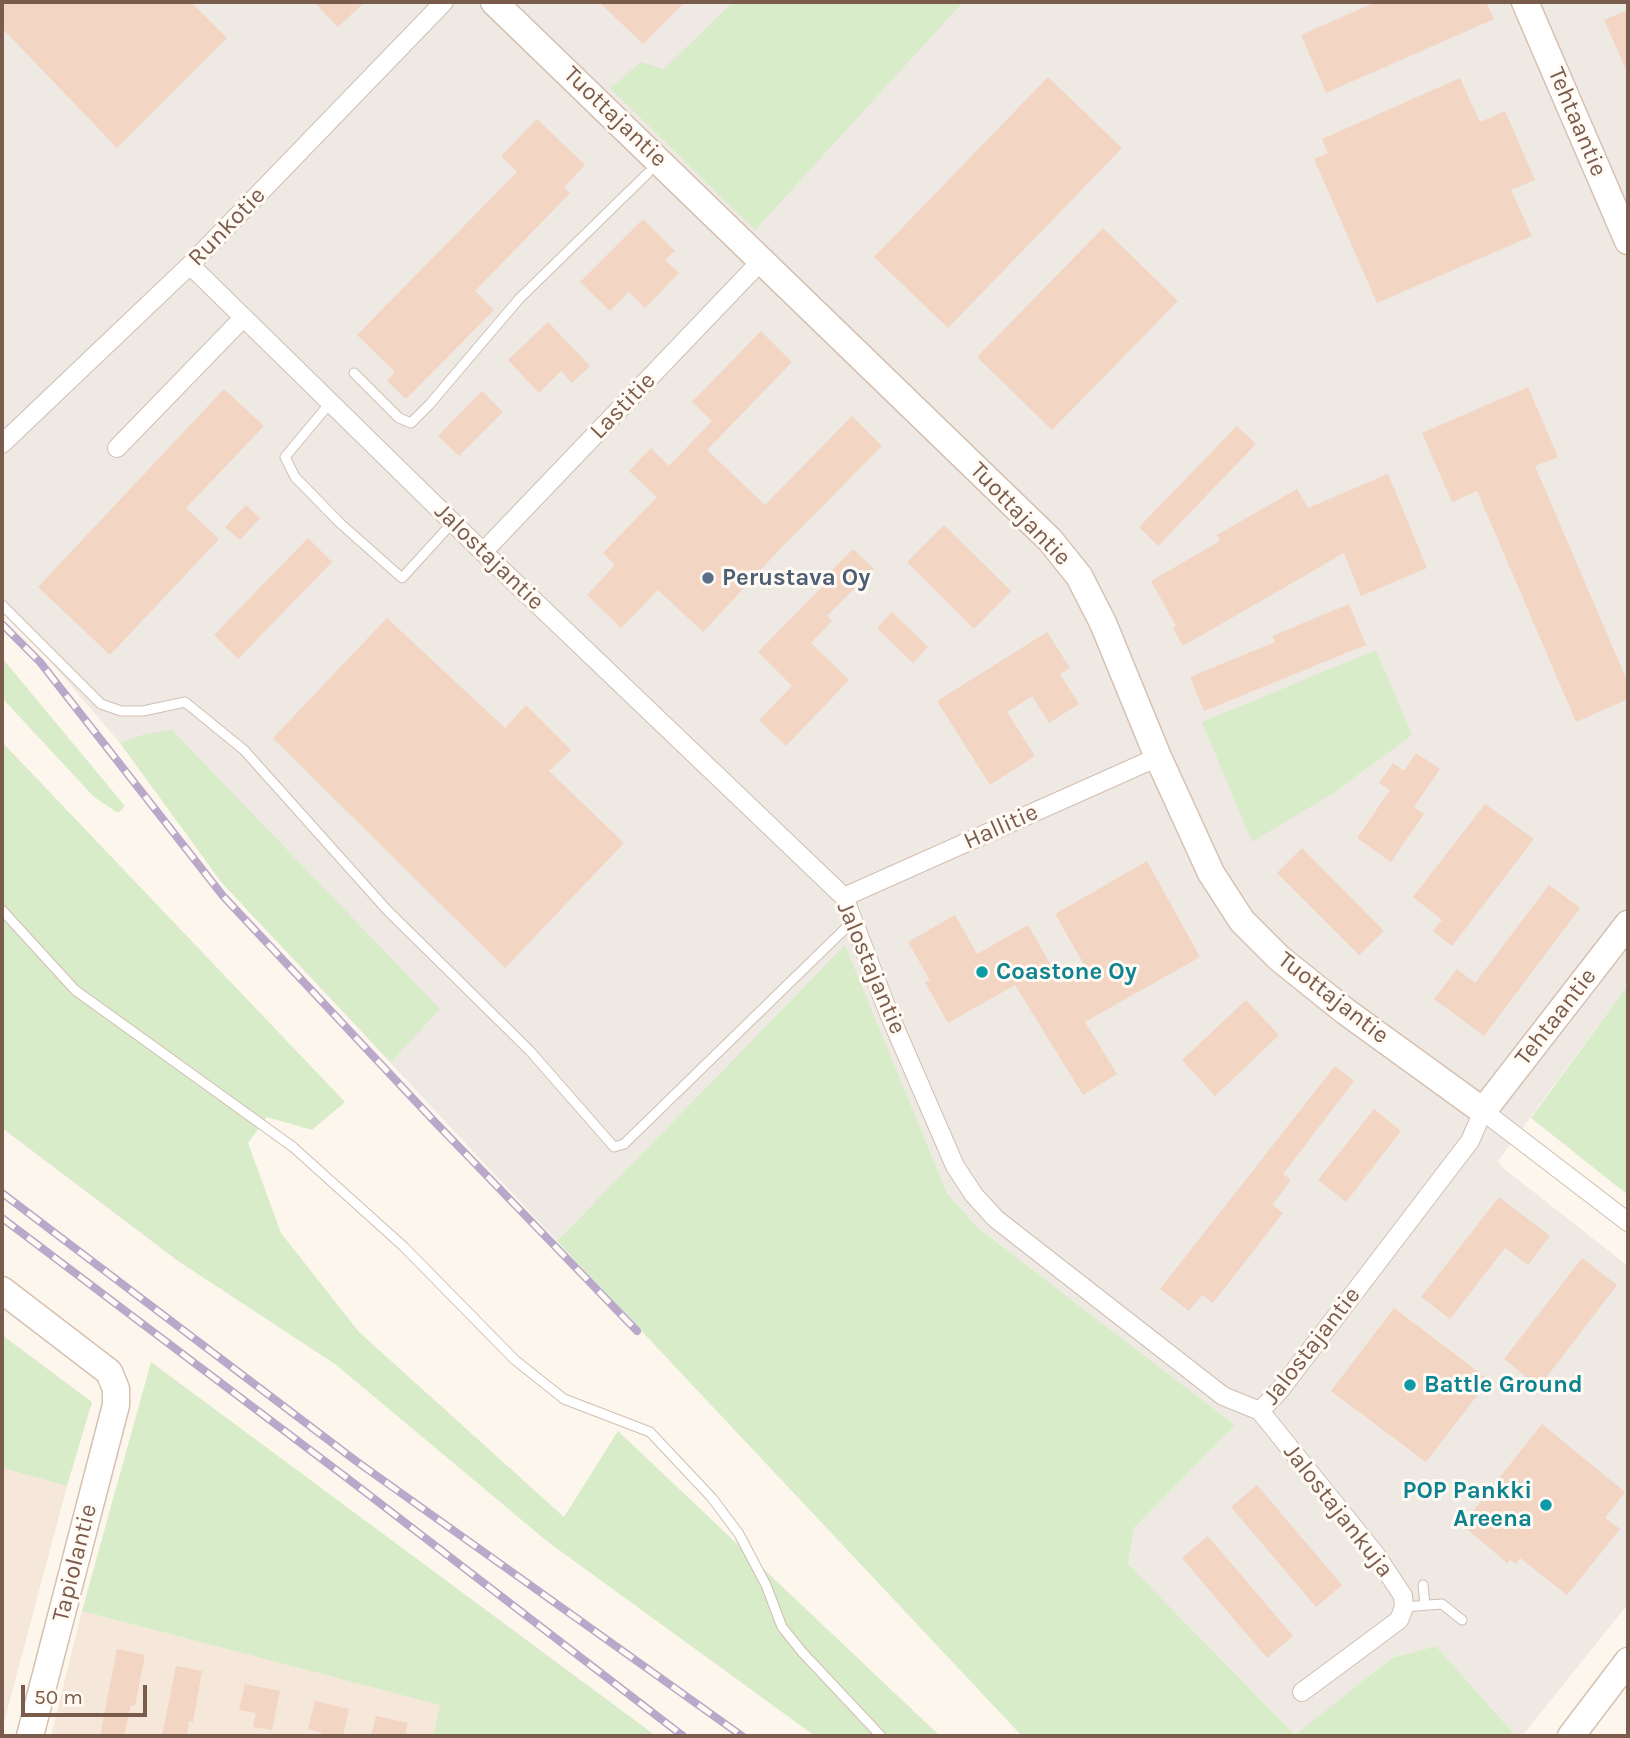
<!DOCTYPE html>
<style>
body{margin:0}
#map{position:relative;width:1630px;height:1738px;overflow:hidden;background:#fdf6ec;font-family:Karla,sans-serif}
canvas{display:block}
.frame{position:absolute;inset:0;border:4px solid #7a5c4d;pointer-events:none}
.scale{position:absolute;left:21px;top:1685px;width:126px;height:32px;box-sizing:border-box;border:4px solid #7a5c4d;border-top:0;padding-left:9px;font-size:21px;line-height:24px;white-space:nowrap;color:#7a5c4d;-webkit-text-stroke:5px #fffaf3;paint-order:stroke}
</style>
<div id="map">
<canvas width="1630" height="1738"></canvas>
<div class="frame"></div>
<div class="scale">50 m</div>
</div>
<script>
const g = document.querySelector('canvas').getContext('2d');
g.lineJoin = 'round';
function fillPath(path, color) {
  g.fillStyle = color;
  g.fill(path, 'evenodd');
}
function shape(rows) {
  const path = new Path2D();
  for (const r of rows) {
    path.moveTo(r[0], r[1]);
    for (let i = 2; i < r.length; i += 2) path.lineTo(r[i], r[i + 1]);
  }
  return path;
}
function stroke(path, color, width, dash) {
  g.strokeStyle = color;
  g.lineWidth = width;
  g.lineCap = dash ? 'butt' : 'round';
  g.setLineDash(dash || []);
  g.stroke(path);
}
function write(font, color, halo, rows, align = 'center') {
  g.font = font + ' Karla,sans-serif';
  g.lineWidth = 6;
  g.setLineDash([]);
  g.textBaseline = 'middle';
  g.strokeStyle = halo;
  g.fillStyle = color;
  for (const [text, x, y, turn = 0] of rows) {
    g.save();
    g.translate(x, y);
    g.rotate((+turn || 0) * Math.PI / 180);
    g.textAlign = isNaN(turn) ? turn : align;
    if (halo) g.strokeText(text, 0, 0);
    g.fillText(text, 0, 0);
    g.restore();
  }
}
fillPath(shape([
 [2,1468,67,1486,2,1730],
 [82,1611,441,1705,433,1736,51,1736]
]), '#f5e8da');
fillPath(shape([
 [2,2,1628,2,1628,985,1498,1161,1503,1168,1628,1266,1628,1604,1522,1736,1516,1736,1436,1646,1392,1658,1296,1736,1128,1564,1134,1528,1235,1425,978,1228,947,1193,845,946,557,1241,222,883,120,743,2,605]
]), '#efe9e4');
fillPath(shape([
 [733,2,963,2,755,230,610,88,641,62,664,69],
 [1376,650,1412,735,1335,792,1252,842,1202,722],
 [2,658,125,806,118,813,94,797,2,698],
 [172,730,440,1009,391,1062,222,883,120,743,145,734],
 [2,742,345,1102,312,1130,267,1117,248,1143,281,1233,359,1332,564,1517,618,1431,940,1736,815,1736,548,1542,335,1364,178,1261,2,1128],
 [845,945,947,1193,978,1228,1235,1425,1134,1528,1128,1564,1295,1735,1392,1658,1436,1646,1516,1736,1022,1736,557,1241],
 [1628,985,1628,1195,1531,1118],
 [2,1335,92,1402,67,1486,2,1468],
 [151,1362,644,1727,656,1736,433,1736,440,1705,82,1611]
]), '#d8ecc9');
fillPath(shape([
 [2,2,191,2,227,38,117,148,2,28],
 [314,2,365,2,338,27],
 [599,2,685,2,643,44],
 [1376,2,1486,2,1494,19,1326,93,1301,35],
 [1628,10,1628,74,1604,20],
 [1048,77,1122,148,948,328,874,257],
 [1460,78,1480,122,1505,111,1535,180,1511,190,1532,236,1377,303,1314,159,1328,153,1322,139],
 [537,119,585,165,564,187,570,193,475,291,494,310,406,399,387,381,395,372,357,335,517,172,501,156],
 [643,219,675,251,665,260,679,273,645,308,629,292,610,311,580,282],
 [1103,228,1178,301,1052,430,977,357],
 [548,322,590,366,572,383,561,371,539,393,508,360],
 [761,331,792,362,707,450,765,505,852,416,882,446,782,547,703,632,658,590,621,628,587,595,615,565,603,553,657,497,629,471,651,448,669,466,712,421,692,402],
 [1528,387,1558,457,1535,466,1628,683,1628,699,1576,722,1477,491,1452,502,1422,433],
 [224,389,264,426,186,508,219,539,110,655,38,587],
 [482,391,503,412,459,456,438,436],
 [1237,426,1256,444,1158,546,1139,527],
 [1388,474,1427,568,1361,596,1344,553,1183,646,1173,628,1176,626,1151,581,1220,541,1217,535,1297,489,1308,508],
 [246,505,260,518,240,540,225,527],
 [944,525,1011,591,974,629,907,562],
 [308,538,332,562,238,659,214,635],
 [853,549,874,569,827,616,832,621,811,643,849,680,786,746,759,720,792,686,758,652,823,586,820,582],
 [1349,604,1366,645,1204,711,1190,677,1275,642,1272,636],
 [892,612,928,647,913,663,877,628],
 [387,618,505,728,526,705,571,750,549,771,624,843,505,968,273,738],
 [1047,632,1070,668,1060,674,1079,704,1049,723,1032,696,1007,712,1035,756,990,785,937,701],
 [1416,753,1440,769,1414,807,1424,814,1391,862,1357,838,1390,790,1379,783,1393,763,1404,771],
 [1485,804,1534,839,1452,946,1433,931,1442,920,1413,897],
 [1302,848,1384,931,1359,955,1277,873],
 [1147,861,1200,957,1085,1022,1117,1074,1083,1095,1015,985,948,1023,925,982,930,980,908,942,955,915,977,954,1028,925,1061,983,1086,968,1055,914],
 [1549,885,1580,908,1484,1036,1434,999,1457,969,1475,983],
 [1246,1000,1279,1035,1215,1096,1182,1060],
 [1335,1066,1354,1081,1283,1174,1291,1180,1272,1205,1283,1213,1213,1303,1202,1295,1189,1311,1160,1289],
 [1374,1109,1401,1131,1346,1202,1318,1180],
 [1499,1197,1550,1236,1528,1265,1505,1248,1450,1319,1421,1297],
 [1582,1258,1617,1285,1539,1387,1504,1359],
 [1394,1308,1489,1380,1426,1462,1331,1391],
 [1542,1424,1625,1492,1605,1518,1620,1529,1567,1595,1520,1558,1516,1564,1510,1560,1507,1563,1462,1525],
 [1257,1485,1342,1585,1316,1607,1231,1507],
 [1208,1536,1293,1636,1267,1658,1182,1558],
 [117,1649,145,1655,135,1706,131,1705,124,1736,100,1736],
 [176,1666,202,1671,193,1722,189,1721,187,1736,162,1736],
 [245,1684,280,1691,272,1730,253,1727,256,1713,239,1710],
 [315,1701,349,1709,343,1736,321,1736,322,1733,308,1729],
 [376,1716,408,1723,405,1736,371,1736]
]), '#f3d5c3');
const lane = shape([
 [354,373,399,418,411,423,429,405,519,299,648,173],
 [330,403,285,457,295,477,341,524,402,578,453,522],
 [2,605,101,704,121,711,143,711,185,702,244,750,387,910,530,1051,614,1147,624,1144,853,921],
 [2,910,75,990,293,1147,403,1246,515,1360,564,1399,650,1432,712,1498,739,1534,766,1585,782,1627,803,1653,881,1736],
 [1423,1585,1425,1604],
 [1404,1607,1442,1604,1462,1620]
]);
const street = shape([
 [190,265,483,552,844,897,889,1014,955,1166,974,1195,996,1219,1223,1396,1260,1411,1280,1390,1470,1141,1483,1111,1628,1222],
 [2,444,190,265,444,2],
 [117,448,243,318],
 [483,552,762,260],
 [844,897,1158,757],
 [1260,1411,1376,1555,1403,1596,1404,1607,1399,1620,1302,1692]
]);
const secondary = shape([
 [494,2,1050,540,1079,576,1103,623,1158,757,1211,873,1242,921,1279,958,1345,1011,1483,1111,1628,924],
 [1525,2,1628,241],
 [2,1290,109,1372,116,1389,116,1405,30,1736],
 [1571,1736,1628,1661]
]);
stroke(lane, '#d1beb0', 11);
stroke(street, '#d1beb0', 20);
stroke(secondary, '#d6c0b0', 29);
stroke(lane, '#fff', 9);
stroke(street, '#fff', 18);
stroke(secondary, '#fff', 26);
const rail = shape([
 [2,624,40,662,223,896,434,1121,637,1331],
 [2,1193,356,1461,742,1736],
 [2,1218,347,1478,683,1736]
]);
stroke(rail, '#b9a8c9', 8);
stroke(rail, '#fffaf3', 5, [16]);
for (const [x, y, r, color] of [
 [708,578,7,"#5c6f8a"],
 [982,972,7,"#0f9aa8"],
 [1410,1385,7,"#0f9aa8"],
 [1546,1505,7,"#0f9aa8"]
]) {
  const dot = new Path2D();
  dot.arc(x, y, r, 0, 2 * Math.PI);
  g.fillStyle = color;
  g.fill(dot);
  stroke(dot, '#fffaf3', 2.5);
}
write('24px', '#7a5c4d', '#fffaf3', [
 ["Tuottajantie",615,117,44],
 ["Tehtaantie",1577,122,67],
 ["Runkotie",227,227,-46],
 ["Lastitie",623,406,-46],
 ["Tuottajantie",1020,514,46],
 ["Jalostajantie",489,557,44],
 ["Hallitie",1001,827,-24],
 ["Jalostajantie",871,968,67],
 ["Tuottajantie",1333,998,38],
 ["Tehtaantie",1556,1017,-52],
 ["Jalostajantie",1312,1346,-52],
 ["Jalostajankuja",1338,1511,52],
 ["Tapiolantie",75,1563,-76]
]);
write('bold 24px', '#4e5e75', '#fffaf3', [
 ["Perustava Oy",722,578]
], 'left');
write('bold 24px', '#0d838f', '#fffaf3', [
 ["Coastone Oy",996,972],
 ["Battle Ground",1424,1385],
 ["POP Pankki",1532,1491,"right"],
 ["Areena",1532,1519,"right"]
], 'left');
</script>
